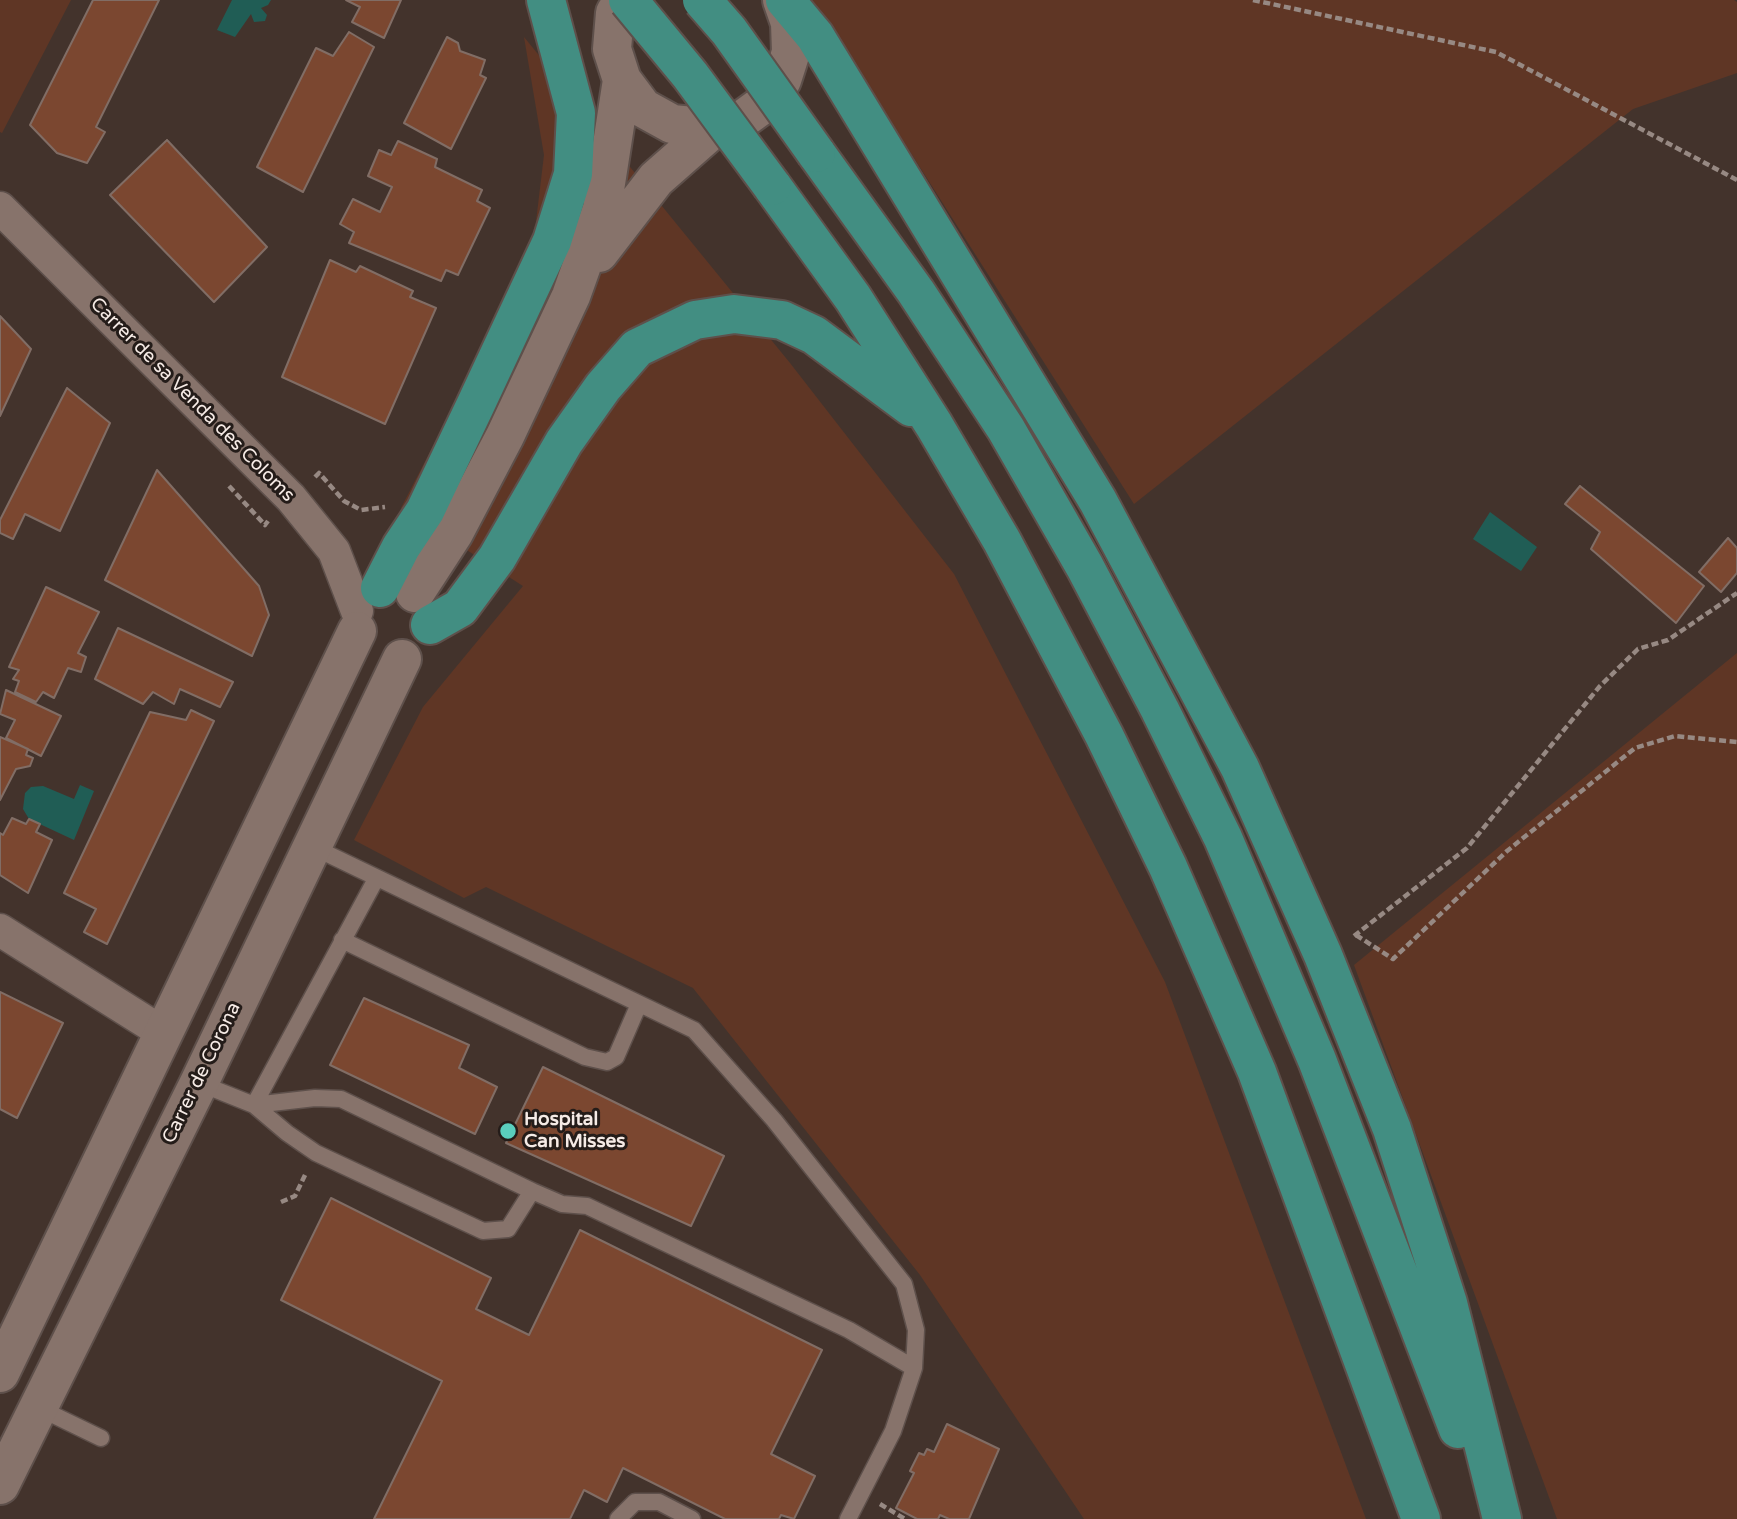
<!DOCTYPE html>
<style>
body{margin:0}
canvas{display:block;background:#43332c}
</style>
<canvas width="1737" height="1519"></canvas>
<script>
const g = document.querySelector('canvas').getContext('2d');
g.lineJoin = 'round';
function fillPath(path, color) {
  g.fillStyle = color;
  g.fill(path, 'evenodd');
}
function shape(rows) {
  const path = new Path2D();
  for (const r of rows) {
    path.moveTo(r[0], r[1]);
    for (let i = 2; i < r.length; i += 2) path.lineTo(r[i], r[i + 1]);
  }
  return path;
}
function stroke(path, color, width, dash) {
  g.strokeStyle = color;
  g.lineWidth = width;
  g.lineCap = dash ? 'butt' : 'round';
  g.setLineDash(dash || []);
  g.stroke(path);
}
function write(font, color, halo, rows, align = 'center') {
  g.font = font + ' "Varela Round",sans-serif';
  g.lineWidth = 6;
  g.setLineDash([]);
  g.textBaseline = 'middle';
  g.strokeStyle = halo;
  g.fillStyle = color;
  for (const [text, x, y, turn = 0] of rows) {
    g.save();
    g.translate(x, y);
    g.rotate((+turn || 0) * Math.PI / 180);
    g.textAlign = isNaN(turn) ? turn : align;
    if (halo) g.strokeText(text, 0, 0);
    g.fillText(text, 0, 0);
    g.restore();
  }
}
fillPath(shape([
 [0,0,71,0,2,133,0,132],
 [810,0,1734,0,1737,2,1737,73,1633,109,1134,504,825,18],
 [524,37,790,363,954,574,1165,982,1366,1519,1084,1519,920,1275,693,988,486,887,464,898,354,840,423,707,523,586,401,508,496,324,535,230,544,155],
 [1737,653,1737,1519,1557,1519,1354,965]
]), '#5f3625');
fillPath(shape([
 [232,0,271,0,268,5,261,8,267,15,265,21,254,22,251,14,235,37,217,30],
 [1490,512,1537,547,1521,571,1473,539],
 [80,785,94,791,74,840,29,819,23,809,25,793,31,787,43,786,74,799]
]), '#205d55');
const building = shape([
 [93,0,159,0,96,127,105,132,87,163,57,153,30,125,93,0],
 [346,0,401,0,384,38,352,22,360,7,346,0],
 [349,32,374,47,303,192,257,167,316,48,333,56,349,32],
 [447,37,458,43,460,51,485,60,480,75,486,78,451,149,404,123,447,37],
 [167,140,267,247,214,302,110,195,167,140],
 [398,141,437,159,435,167,482,190,477,201,490,208,458,275,446,270,441,281,349,243,354,232,340,224,353,199,380,212,392,187,368,176,379,150,391,155,398,141],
 [330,260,356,272,360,266,413,291,410,297,436,308,385,424,282,377,330,260],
 [0,316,31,349,0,416,0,316],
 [67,388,110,423,60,531,25,514,13,539,0,533,0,520,67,388],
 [157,470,259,586,269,615,252,656,105,580,157,470],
 [1580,486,1704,586,1676,623,1591,549,1600,532,1565,504,1580,486],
 [1728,538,1737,548,1737,573,1721,592,1699,572,1728,538],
 [46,587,99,612,78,653,86,657,81,672,68,668,54,698,43,692,36,702,15,692,19,681,13,679,19,670,9,667,46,587],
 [118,628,233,682,220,707,180,689,174,704,153,692,143,704,95,679,118,628],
 [6,690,61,716,41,756,6,738,15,720,0,714,6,690],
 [191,710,214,721,107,944,84,932,96,909,64,893,150,712,186,720,191,710],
 [0,737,28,749,26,755,33,758,30,766,16,769,0,800,0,737],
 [12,818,26,824,29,819,40,824,36,832,52,840,28,893,0,875,0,833,3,835,12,818],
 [0,992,63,1023,17,1118,0,1109,0,992],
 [364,998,469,1045,459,1068,497,1087,475,1134,330,1065,364,998],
 [543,1067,724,1156,691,1226,506,1143,543,1067],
 [331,1198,491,1278,476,1309,529,1335,580,1230,822,1350,771,1454,815,1476,794,1519,781,1515,779,1519,725,1519,623,1468,607,1502,584,1490,570,1519,374,1519,442,1381,281,1300,331,1198],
 [947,1424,999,1449,969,1519,949,1519,940,1515,938,1519,917,1519,896,1508,914,1473,910,1471,919,1453,924,1455,927,1449,934,1452,947,1424]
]);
fillPath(building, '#7b4730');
stroke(building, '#816d65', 2);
const service = shape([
 [311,846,694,1030,774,1120,904,1284,916,1330,914,1368,893,1431,848,1519],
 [342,940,585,1057,607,1062,616,1057,639,1004],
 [199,1083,254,1105,287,1133,316,1153,483,1231,508,1229,532,1191,341,1099,315,1098,254,1105],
 [254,1105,376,879],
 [532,1191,562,1204,587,1206,849,1330,914,1368],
 [39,1408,101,1438],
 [618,1519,635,1502,659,1502,692,1519]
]);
const minor = shape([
 [0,208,291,498,334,551,357,611],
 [0,930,165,1034]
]);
const tertiary = shape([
 [623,0,615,13,612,49,622,80,643,108,672,124,714,128,743,119,765,103,782,80,791,52,790,23,782,0],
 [599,253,656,179,714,128],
 [415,593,454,533,505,436,571,296,602,209,622,80],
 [0,1373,357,631],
 [0,1485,199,1083,402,659]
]);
const trunk = shape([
 [785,0,815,36,1098,501,1240,768,1323,955,1392,1129,1448,1303,1502,1519],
 [816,153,916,292,1006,429,1085,567,1160,710,1223,838,1317,1060,1458,1429],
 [772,186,853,298,934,425,1002,541,1104,735,1168,867,1257,1072,1421,1519],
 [380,588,401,547,425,511,475,406,552,241,573,174,576,113,546,0],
 [430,625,460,608,497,558,564,442,603,387,637,348,695,320,734,314,782,320,814,335,911,407]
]);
stroke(service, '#5e504b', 19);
stroke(minor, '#5e504b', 35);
stroke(tertiary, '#5e504b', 42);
stroke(trunk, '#5e504b', 42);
stroke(shape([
 [1253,0,1496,52,1737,180],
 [315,477,319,473,344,501,361,510,385,507],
 [229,486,265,525,268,521],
 [1356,935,1393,959,1507,851,1635,748,1675,736,1737,742],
 [1354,936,1467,848,1600,686,1638,649,1668,640,1737,593],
 [281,1202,295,1196,306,1173],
 [880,1504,905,1519]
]), '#978983', 4.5, [7, 3.5]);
stroke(service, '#87736b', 16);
stroke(minor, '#87736b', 32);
stroke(tertiary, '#87736b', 38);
stroke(trunk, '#428e82', 38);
const trunkBridge = shape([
 [628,0,690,75,772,186],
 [702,0,729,31,816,153]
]);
stroke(trunkBridge, '#5e504b', 42, []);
stroke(trunkBridge, '#428e82', 38);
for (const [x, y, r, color] of [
 [508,1131,9,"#5acebd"]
]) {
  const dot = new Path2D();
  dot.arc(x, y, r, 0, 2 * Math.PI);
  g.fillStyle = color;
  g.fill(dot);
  stroke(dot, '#241c19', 2.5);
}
write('19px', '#f6ebe6', '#241c19', [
 ["Carrer de sa Venda des Coloms",192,400,45],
 ["Carrer de Corona",202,1073,-64]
]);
write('bold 19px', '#f6ebe6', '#241c19', [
 ["Hospital",524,1120],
 ["Can Misses",524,1142]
], 'left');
</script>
